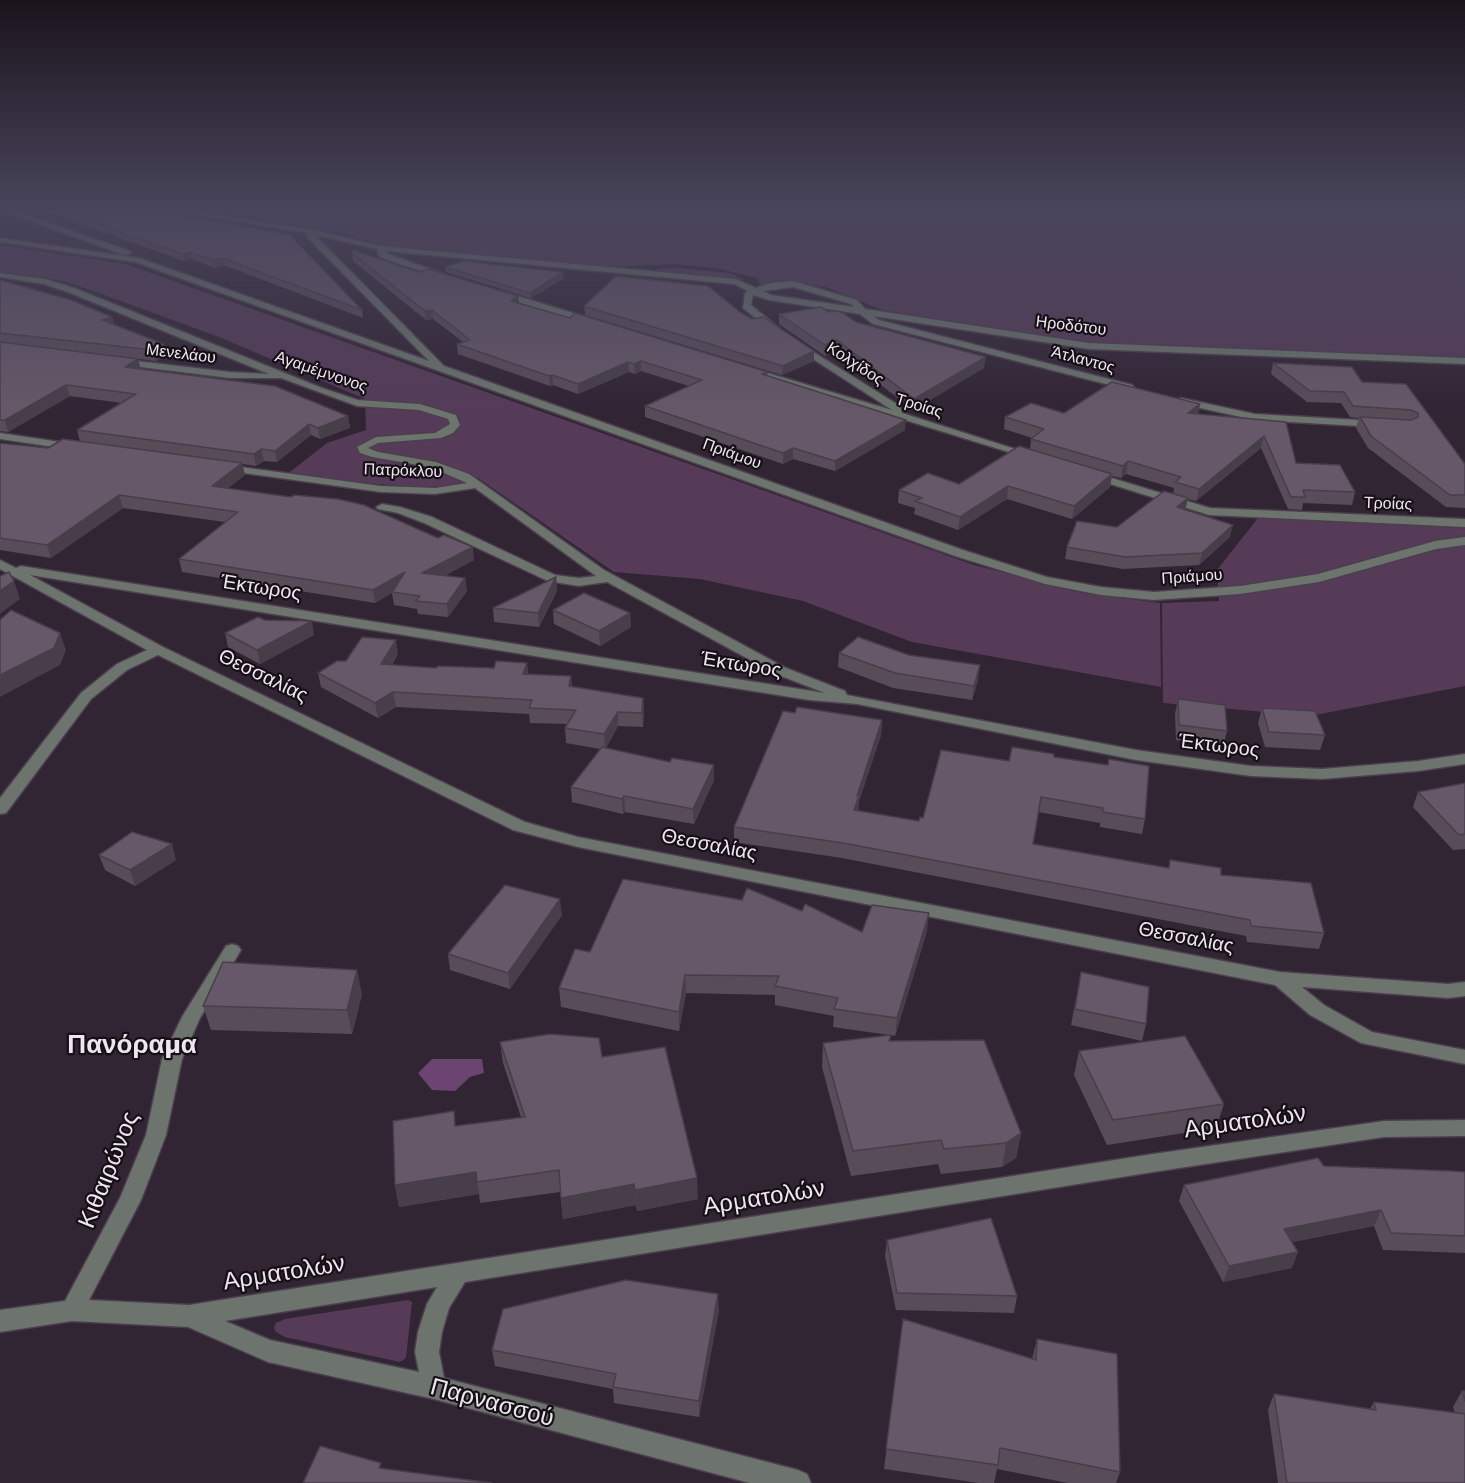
<!DOCTYPE html>
<meta charset="utf-8">
<style>
body{margin:0}
canvas{display:block;background:#312433}
</style>
<canvas width="1465" height="1483"></canvas>
<script>
const g = document.querySelector('canvas').getContext('2d');
g.lineJoin = 'round';
function fillPath(path, color) {
  g.fillStyle = color;
  g.fill(path, 'evenodd');
}
function shape(rows) {
  const path = new Path2D();
  for (const r of rows) {
    path.moveTo(r[0], r[1]);
    for (let i = 2; i < r.length; i += 2) path.lineTo(r[i], r[i + 1]);
  }
  return path;
}
function stroke(path, color, width, dash) {
  g.strokeStyle = color;
  g.lineWidth = width;
  g.lineCap = dash ? 'butt' : 'round';
  g.setLineDash(dash || []);
  g.stroke(path);
}
function write(font, color, halo, rows, align = 'center') {
  g.font = font + ' "Work Sans",sans-serif';
  g.lineWidth = 4.5;
  g.setLineDash([]);
  g.textBaseline = 'middle';
  g.strokeStyle = halo;
  g.fillStyle = color;
  for (const [text, x, y, turn = 0] of rows) {
    g.save();
    g.translate(x, y);
    g.rotate((+turn || 0) * Math.PI / 180);
    g.textAlign = isNaN(turn) ? turn : align;
    if (halo) g.strokeText(text, 0, 0);
    g.fillText(text, 0, 0);
    g.restore();
  }
}
fillPath(shape([
 [173,206,1465,206,1465,358,1083,344,882,310,826,287,791,283,760,284,757,278,721,269,675,264,610,267,379,245,342,233],
 [0,245,125,264,974,565,1082,593,1160,603,1161,687,912,642,803,601,700,579,614,572,478,478,455,485,418,488,286,475,327,443,366,430,365,399,219,337,99,293,63,281,0,271],
 [678,268,729,273,745,280,660,273,657,269],
 [1258,518,1465,528,1465,686,1310,716,1163,703,1162,603,1219,601,1217,570],
 [408,1300,412,1302,406,1358,400,1362,285,1337,276,1332,274,1328,276,1323,285,1319]
]), '#553b58');
fillPath(shape([
 [432,1059,482,1059,484,1073,470,1077,455,1091,432,1090,418,1073]
]), '#6c4472');
const minor = shape([
 [0,206,130,251,131,253,124,255,0,210,0,206],
 [142,206,161,206,314,230,381,246,736,279,756,288,771,283,793,281,857,300,865,309,1089,343,1465,358,1465,364,1089,349,873,316,879,320,1132,385,1134,387,1129,390,873,324,860,314,769,300,753,295,751,305,779,328,771,330,743,308,745,293,748,291,734,284,385,251,391,255,444,274,444,278,441,278,385,259,378,255,377,249,315,235,444,366,963,550,1047,577,1101,587,1154,592,1240,586,1318,574,1435,541,1465,537,1465,545,1436,549,1319,582,1240,594,1154,600,1101,595,1045,584,955,556,135,262,0,242,0,238,139,258,429,361,307,237,307,233,142,206],
 [793,287,851,304,854,307,771,295,763,291,793,287],
 [0,273,45,279,74,288,322,388,358,400,420,404,456,415,460,425,453,433,441,438,378,443,368,448,378,452,436,462,469,474,604,570,786,668,845,691,847,695,1136,750,1251,766,1322,769,1418,761,1465,754,1465,764,1418,771,1322,779,1251,776,1136,760,857,704,809,700,30,575,163,647,525,822,578,837,1280,972,1448,984,1465,982,1465,996,1448,998,1302,987,1324,1005,1372,1032,1465,1050,1465,1064,1361,1043,1310,1015,1275,985,578,847,513,830,158,655,127,670,91,699,6,813,0,814,0,798,81,693,117,664,147,650,0,569,0,560,16,568,21,566,825,693,776,674,607,582,579,586,548,581,424,523,398,513,378,509,376,507,382,504,400,507,432,517,555,575,579,578,596,576,475,488,435,494,381,492,222,470,222,466,226,465,381,486,435,488,467,483,430,467,372,457,360,453,357,447,376,437,435,433,450,424,448,419,419,410,357,406,281,378,230,378,116,364,116,360,119,359,230,372,269,374,68,292,44,284,0,277,0,273],
 [501,291,593,319,594,321,587,323,498,296,498,292,501,291],
 [799,343,900,406,902,413,1037,456,1036,458,1028,458,743,370,751,368,892,410,796,348,794,346,799,343],
 [1181,398,1255,414,1377,421,1382,424,1377,427,1255,420,1177,403,1176,401,1181,398],
 [0,433,74,444,79,447,74,450,0,439,0,433],
 [1092,472,1210,508,1465,519,1465,527,1209,515,1088,477,1086,475,1092,472],
 [232,944,238,946,241,950,200,1018,182,1059,166,1135,141,1200,89,1300,189,1305,1153,1154,1384,1121,1465,1120,1465,1136,1384,1137,1153,1172,465,1282,449,1308,442,1332,439,1352,444,1378,798,1470,807,1474,811,1483,750,1483,434,1399,268,1362,188,1327,72,1321,0,1332,0,1310,65,1301,120,1198,146,1135,162,1059,182,1017,226,946,232,944],
 [437,1287,427,1304,418,1332,415,1352,419,1372,270,1340,225,1321,437,1287]
]);
stroke(minor, '#4b3f4d', 3);
fillPath(minor, '#6c746d');
fillPath(shape([
 [5,206,25,206,17,210],
 [38,206,125,206,362,310,363,318,224,265,215,268,192,259,184,261,39,209],
 [352,253,418,272,518,296,519,303,570,318,768,372,768,376,905,430,835,471,793,459,783,464,645,417,645,406,689,386,641,371,635,374,629,372,578,394,553,385,550,386,458,354,457,344,463,342,433,319,426,320,353,261],
 [445,267,564,278,531,298,446,272],
 [0,280,112,317,114,324,166,355,156,361,117,356,141,369,348,416,350,428,320,439,311,435,277,462,264,461,256,466,242,464,245,475,228,488,474,560,444,576,465,578,467,591,448,617,418,614,417,609,394,605,392,593,375,603,182,572,179,559,225,522,123,508,51,558,0,550,0,443,48,448,80,441,77,430,122,403,70,396,8,432,0,431],
 [584,306,740,312,814,351,814,361,782,375,585,315],
 [828,312,984,368,913,410,836,350,825,356,779,324,779,314],
 [1273,363,1362,382,1406,384,1465,464,1465,508,1446,507,1368,448,1356,428,1359,418,1350,417,1341,403,1307,402,1271,374],
 [1200,404,1198,414,1286,422,1296,463,1355,492,1352,505,1303,503,1302,510,1288,509,1261,448,1196,501,1188,499,1185,510,1230,537,1199,565,1123,569,1065,559,1067,547,1117,527,1173,494,1174,488,1126,474,1121,478,1112,476,1110,487,1072,519,1007,499,958,530,914,514,915,508,898,503,899,490,959,484,1030,449,1031,439,1032,438,1004,429,1005,417,1064,413],
 [556,577,557,591,539,627,494,622,493,608],
 [553,610,630,613,631,627,600,646,554,624],
 [265,620,314,635,260,664,228,647,225,633],
 [839,653,978,680,972,700,893,688,838,667],
 [398,654,392,665,436,668,494,668,527,663,528,674,572,687,643,698,644,712,643,727,618,726,606,748,714,780,694,824,625,812,623,814,572,802,571,787,600,749,566,743,565,728,567,724,530,723,529,714,396,707,378,718,321,687,318,673,346,661],
 [1178,699,1227,731,1223,746,1176,740,1175,714],
 [1262,708,1325,735,1320,750,1265,747,1258,723],
 [795,713,882,720,881,735,859,801,858,811,919,821,923,818,1009,761,1054,757,1108,765,1109,759,1145,819,1142,834,1100,827,1100,823,1038,812,1033,844,1168,868,1170,860,1221,875,1324,933,1319,949,1247,942,1246,936,842,858,734,842,734,827],
 [1465,783,1465,849,1453,850,1413,807,1418,792],
 [99,855,176,860,135,886,105,870],
 [802,911,862,932,927,931,895,1036,890,1035,890,1041,1021,1133,1016,1158,1002,1167,941,1174,938,1164,851,1176,822,1067,823,1043,889,1035,833,1027,834,1016,775,1005,775,995,686,993,679,1031,561,1007,559,988,590,952],
 [562,915,510,989,450,970,448,954],
 [1081,972,1146,1024,1142,1041,1071,1025],
 [362,994,352,1034,211,1030,203,1006],
 [500,1042,602,1057,698,1199,637,1211,636,1205,563,1219,560,1192,480,1203,479,1194,399,1207,395,1185,457,1126,521,1117,503,1063],
 [1079,1051,1224,1104,1216,1128,1107,1145,1074,1075],
 [1324,1166,1465,1172,1465,1253,1383,1250,1374,1226,1292,1242,1292,1268,1223,1282,1179,1201,1184,1185],
 [887,1240,1017,1296,1014,1313,896,1310,885,1256],
 [719,1310,699,1417,614,1403,613,1389,495,1366,492,1350],
 [903,1319,1032,1359,1037,1339,1120,1472,1116,1483,1068,1483,997,1469,994,1483,979,1483,884,1469],
 [1462,1391,1465,1391,1465,1483,1278,1483,1268,1410,1274,1394,1370,1409,1374,1402,1455,1413,1453,1407]
]), '#584c59');
fillPath(shape([
 [16,206,25,206,17,210],
 [4,209,6,214,0,217,0,211],
 [191,252,192,259,184,261,182,254],
 [222,258,224,265,215,268,213,260],
 [563,272,564,278,531,298,530,293],
 [518,296,519,305,511,301],
 [432,310,433,319,426,320,425,311],
 [112,317,114,327,102,320],
 [837,340,836,350,825,356,825,345],
 [164,344,166,355,156,361,153,350],
 [814,351,814,361,782,375,783,366],
 [986,357,984,368,913,410,914,399],
 [138,359,141,370,125,367],
 [641,361,641,371,635,374,634,364],
 [628,362,629,372,578,394,578,384],
 [552,375,553,385,550,386,549,376],
 [66,385,70,396,8,432,5,420],
 [1200,404,1197,416,1188,413],
 [348,416,350,428,320,439,318,428],
 [906,420,905,430,835,471,835,461],
 [309,424,311,435,277,462,275,451],
 [1264,436,1261,448,1196,501,1199,489],
 [793,448,793,459,783,464,783,453],
 [261,449,264,461,256,466,254,454],
 [1128,461,1126,474,1121,478,1123,466],
 [242,463,245,475,215,498,212,486],
 [1112,474,1110,487,1072,519,1074,506],
 [1008,486,1007,499,958,530,960,517],
 [119,495,123,508,51,558,47,545],
 [1188,498,1185,510,1177,507],
 [1233,525,1230,537,1199,565,1202,553],
 [473,547,474,560,424,586,422,573],
 [405,572,392,593,375,603,373,590],
 [556,577,557,591,539,627,538,613],
 [465,578,467,591,448,617,447,604],
 [14,581,20,599,0,614,0,591],
 [630,613,631,627,600,646,599,631],
 [312,621,314,635,260,664,257,650],
 [60,633,66,650,60,665,0,697,0,675],
 [396,640,398,654,383,679,381,664],
 [527,663,528,677,523,674],
 [980,665,978,680,972,700,974,686],
 [571,676,573,691,569,686],
 [393,692,396,707,378,718,375,703],
 [643,698,644,712,643,727,642,713],
 [618,712,618,726,605,749,604,734],
 [882,720,881,735,859,801,858,811,854,810,857,796],
 [714,765,714,780,694,824,693,809],
 [624,796,625,812,623,814,622,799],
 [172,844,176,860,135,886,130,870],
 [560,899,562,915,510,989,508,973],
 [929,913,927,931,895,1036,897,1018],
 [357,970,362,994,352,1034,347,1010],
 [685,975,686,993,679,1031,679,1012],
 [1021,1133,1016,1158,1002,1167,1006,1143],
 [476,1172,479,1194,399,1207,395,1185],
 [697,1178,698,1199,637,1211,635,1190],
 [634,1184,636,1205,563,1219,561,1198],
 [1381,1210,1374,1226,1278,1245,1284,1229],
 [1298,1252,1292,1268,1223,1282,1229,1266],
 [718,1294,719,1310,699,1417,699,1401]
]), '#473e49');
const building = shape([
 [49,206,125,206,289,234,362,310,222,258,213,260,191,252,182,254,49,206],
 [353,250,418,272,428,269,518,296,511,301,570,318,575,313,768,372,762,374,906,420,835,461,793,448,783,453,645,406,702,380,641,361,634,364,628,362,578,384,552,375,549,376,457,344,470,340,432,310,425,311,352,253,353,250],
 [464,261,563,272,530,293,445,267,464,261],
 [616,276,708,286,740,312,752,319,763,317,814,351,783,366,584,306,616,276],
 [0,280,71,300,112,317,102,320,164,344,153,350,0,333,0,280],
 [821,307,828,312,836,311,843,313,856,322,986,357,914,399,837,340,825,345,779,314,821,307],
 [0,342,138,359,125,367,275,386,348,416,318,428,309,424,275,451,261,449,254,454,77,430,136,394,66,385,5,420,0,420,0,342],
 [1273,363,1352,367,1362,382,1406,384,1465,464,1465,495,1450,495,1371,436,1360,417,1411,420,1418,417,1418,413,1411,410,1353,406,1344,392,1310,391,1273,363],
 [1112,382,1200,404,1188,413,1286,422,1296,463,1340,465,1355,492,1303,490,1305,497,1291,497,1264,436,1199,489,1175,482,1181,477,1128,461,1123,466,1031,439,1044,429,1005,417,1031,403,1064,413,1112,382],
 [63,439,242,463,212,486,291,497,294,495,338,499,364,505,438,538,444,535,473,547,422,573,465,578,447,604,416,601,420,596,392,592,405,572,373,590,179,559,238,512,119,495,47,545,0,538,0,443,48,448,63,439],
 [1019,446,1112,474,1074,506,1008,486,960,517,915,501,922,498,899,490,928,473,959,484,1019,446],
 [1164,491,1188,498,1177,507,1233,525,1202,553,1125,557,1067,547,1077,521,1117,527,1164,491],
 [9,572,14,581,0,591,0,576,9,572],
 [556,577,538,613,493,608,556,577],
 [584,593,630,613,599,631,553,610,584,593],
 [11,610,60,633,54,648,0,675,0,620,11,610],
 [258,617,265,620,312,621,257,650,225,633,258,617],
 [362,637,396,640,381,664,436,668,438,666,494,668,496,661,527,663,523,674,571,676,569,686,643,698,642,713,618,712,604,734,565,728,576,710,529,708,532,700,393,692,375,703,318,673,337,661,346,661,362,637],
 [858,637,909,655,980,665,974,686,895,673,839,653,858,637],
 [1178,699,1225,705,1227,731,1179,725,1178,699],
 [797,707,882,720,857,796,859,796,854,810,919,821,920,817,923,818,941,750,1009,761,1012,747,1054,754,1054,757,1108,765,1109,759,1149,766,1145,819,1103,812,1103,808,1041,797,1033,844,1169,868,1170,860,1221,868,1221,875,1311,883,1324,933,1251,926,1250,920,843,843,734,827,783,711,795,713,797,707],
 [1262,708,1315,711,1325,735,1269,732,1262,708],
 [602,747,670,762,672,758,714,765,693,809,624,796,622,799,571,787,602,747],
 [1465,783,1465,834,1459,835,1418,792,1465,783],
 [132,832,172,844,130,870,99,855,132,832],
 [623,879,742,900,747,888,802,911,805,904,862,932,872,905,929,913,897,1018,834,1009,838,998,775,986,779,976,685,975,679,1012,559,988,575,949,590,952,623,879],
 [505,885,560,899,508,973,448,954,505,885],
 [223,962,357,970,347,1010,203,1006,223,962],
 [1081,972,1149,987,1146,1024,1075,1009,1081,972],
 [550,1034,599,1038,602,1057,665,1047,697,1178,635,1190,634,1184,561,1198,559,1170,477,1182,476,1172,395,1185,393,1121,454,1111,455,1126,525,1117,500,1042,550,1034],
 [891,1035,889,1041,984,1040,1021,1133,1006,1143,944,1149,941,1140,853,1151,823,1043,891,1035],
 [1185,1036,1224,1104,1113,1120,1079,1051,1185,1036],
 [1318,1158,1324,1166,1453,1171,1465,1172,1465,1236,1391,1233,1381,1210,1284,1229,1298,1252,1229,1266,1184,1185,1318,1158],
 [991,1218,1017,1296,897,1293,887,1240,991,1218],
 [626,1280,718,1294,699,1401,613,1387,616,1374,492,1350,503,1309,626,1280],
 [903,1319,1036,1360,1037,1339,1117,1354,1120,1472,1000,1448,998,1465,886,1449,903,1319],
 [1462,1391,1465,1391,1465,1401,1462,1391],
 [1274,1394,1376,1410,1374,1402,1465,1414,1465,1483,1287,1483,1274,1394],
 [320,1446,381,1463,379,1468,492,1483,303,1483,320,1446]
]);
fillPath(building, '#665868');
stroke(building, '#473e49', 1.5);
const sky = g.createLinearGradient(0, 0, 0, 414);
sky.addColorStop(0, '#1b141c');
sky.addColorStop(0.5, '#48455b');
sky.addColorStop(1, '#48455b00');
g.fillStyle = sky;
g.fillRect(0, 0, 1465, 414);
write('16px', '#ede5ef', '#161016', [
 ["Ηροδότου",1071,326,7],
 ["Μενελάου",181,354,7],
 ["Άτλαντος",1083,360,15],
 ["Κολχίδος",855,364,33],
 ["Αγαμέμνονος",321,372,19],
 ["Τροίας",919,406,17],
 ["Πριάμου",732,454,20],
 ["Πατρόκλου",403,471,2],
 ["Τροίας",1388,504,2],
 ["Πριάμου",1192,577,-4]
]);
write('20px', '#ede5ef', '#161016', [
 ["Έκτωρος",261,588,9],
 ["Έκτωρος",741,665,9],
 ["Θεσσαλίας",263,676,26],
 ["Έκτωρος",1219,746,7],
 ["Θεσσαλίας",709,845,11],
 ["Θεσσαλίας",1186,938,11]
]);
write('24px', '#ede5ef', '#161016', [
 ["Αρματολών",1245,1122,-8],
 ["Κιθαιρώνος",109,1170,-68],
 ["Αρματολών",764,1198,-9],
 ["Αρματολών",284,1273,-9],
 ["Παρνασσού",492,1403,15]
]);
write('bold 26px', '#ede5ef', '#161016', [
 ["Πανόραμα",132,1045]
]);
</script>
